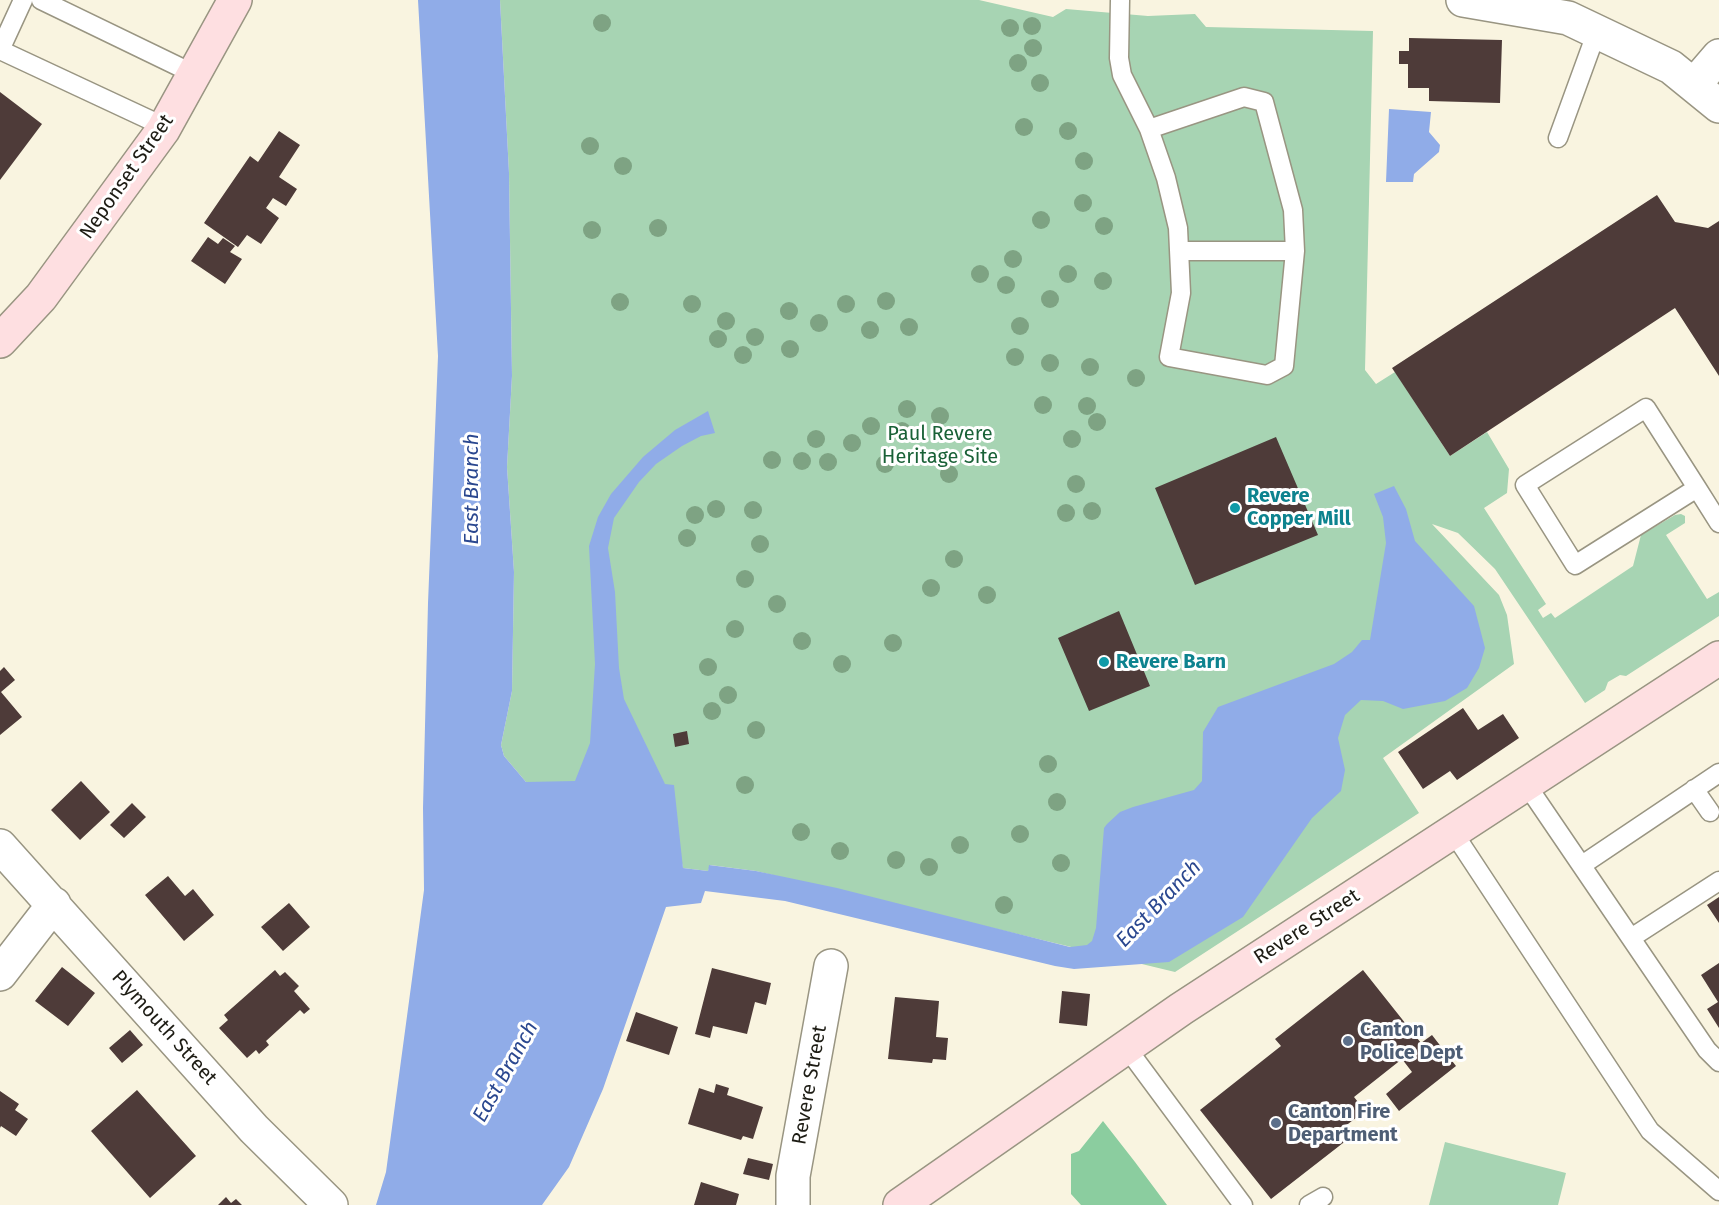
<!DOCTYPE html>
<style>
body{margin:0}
canvas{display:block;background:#f9f4e0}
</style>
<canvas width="1719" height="1205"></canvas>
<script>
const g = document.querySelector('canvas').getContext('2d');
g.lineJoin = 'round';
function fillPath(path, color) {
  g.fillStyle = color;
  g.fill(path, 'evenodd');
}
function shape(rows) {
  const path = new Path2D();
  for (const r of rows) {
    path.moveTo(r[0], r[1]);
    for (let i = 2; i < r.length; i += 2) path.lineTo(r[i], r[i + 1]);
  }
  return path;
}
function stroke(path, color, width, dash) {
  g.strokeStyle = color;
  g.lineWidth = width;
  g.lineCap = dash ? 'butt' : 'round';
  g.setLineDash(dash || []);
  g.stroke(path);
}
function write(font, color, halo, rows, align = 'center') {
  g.font = font + ' "Fira Sans",sans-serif';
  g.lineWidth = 6;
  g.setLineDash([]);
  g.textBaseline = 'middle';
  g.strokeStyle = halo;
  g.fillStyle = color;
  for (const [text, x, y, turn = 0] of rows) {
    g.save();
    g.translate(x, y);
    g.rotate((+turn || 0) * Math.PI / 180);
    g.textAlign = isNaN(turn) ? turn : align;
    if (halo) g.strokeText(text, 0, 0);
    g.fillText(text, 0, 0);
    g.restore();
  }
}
fillPath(shape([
 [500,0,979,0,1053,17,1066,9,1148,16,1195,14,1206,27,1373,31,1365,370,1376,384,1395,372,1450,456,1487,432,1509,469,1507,493,1484,508,1546,604,1538,610,1543,618,1551,613,1555,618,1633,566,1641,535,1675,515,1681,514,1685,516,1685,523,1666,535,1707,599,1719,592,1719,616,1626,676,1620,675,1608,682,1605,690,1585,703,1495,569,1458,533,1432,524,1499,595,1507,615,1514,664,1383,758,1419,813,1175,972,756,871,710,865,708,871,683,868,665,784,526,782,504,756,501,745,512,691,514,572,507,467,512,376,509,173],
 [1445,1142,1566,1173,1558,1205,1429,1205]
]), '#a7d4b3');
fillPath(shape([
 [1103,1121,1135,1162,1167,1205,1081,1205,1071,1194,1071,1154,1079,1151]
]), '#8bcd9f');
fillPath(shape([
 [418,0,500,0,509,173,512,376,507,467,514,572,512,691,501,745,504,756,526,782,575,781,590,743,595,664,589,546,598,517,611,494,643,457,675,430,708,411,715,433,701,436,682,446,656,464,639,482,614,518,608,548,615,592,619,668,624,699,665,784,674,785,683,868,708,871,709,865,756,871,837,888,1070,947,1087,945,1092,941,1096,928,1104,828,1107,824,1120,812,1133,807,1194,790,1202,781,1203,732,1218,707,1334,664,1352,652,1362,640,1370,640,1386,543,1383,517,1374,494,1394,486,1406,509,1415,541,1474,606,1485,648,1479,668,1467,688,1445,701,1403,709,1383,701,1361,700,1345,715,1338,738,1345,770,1341,791,1312,818,1243,917,1169,962,1074,969,1055,966,785,901,705,891,701,903,666,907,603,1089,569,1167,542,1205,376,1205,386,1172,424,890,423,808,428,603,438,356],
 [1389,109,1431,112,1429,132,1440,145,1439,152,1414,174,1413,182,1386,182]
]), '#90ace8');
fillPath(shape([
 [1409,38,1502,40,1500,103,1429,101,1429,88,1408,88,1408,64,1399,64,1399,51,1409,51],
 [0,92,42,124,0,180],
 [279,131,300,145,279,177,297,189,286,206,273,198,266,208,279,218,261,244,247,235,238,247,204,223,250,156,258,162],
 [1657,195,1675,222,1708,228,1719,221,1719,376,1675,308,1450,456,1392,368],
 [208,237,218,244,223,238,235,246,230,252,242,259,225,284,191,261],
 [1276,437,1318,535,1195,585,1155,488],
 [1119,611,1150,686,1089,711,1058,638],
 [4,667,15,680,1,692,22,717,0,735,0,671],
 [1463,708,1478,730,1503,714,1519,738,1457,780,1450,771,1423,789,1398,752],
 [687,731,689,744,675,747,673,734],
 [81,781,110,812,80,840,51,810],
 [132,803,146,817,124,838,110,825],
 [168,876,185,896,193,889,214,915,184,941,145,895],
 [1719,897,1719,923,1707,905],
 [289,903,310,927,283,951,261,927],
 [1719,963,1719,1028,1707,1009,1718,1002,1701,975],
 [62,967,95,993,68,1026,35,1001],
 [712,968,771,983,766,1005,755,1002,747,1034,713,1026,710,1038,695,1034],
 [275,970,280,976,285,972,299,986,294,991,310,1009,304,1014,300,1010,266,1041,269,1045,259,1054,256,1050,247,1058,219,1028,228,1020,224,1015],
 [1363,970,1421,1043,1432,1035,1456,1066,1399,1111,1386,1094,1412,1072,1402,1059,1354,1097,1365,1111,1344,1127,1352,1136,1271,1199,1200,1110,1281,1046,1275,1039],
 [1062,991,1090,994,1087,1026,1059,1023],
 [895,997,939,1001,936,1037,948,1038,946,1060,933,1059,932,1063,888,1059],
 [636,1012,678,1027,669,1055,626,1041],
 [130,1030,143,1045,122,1063,109,1048],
 [716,1084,729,1088,727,1095,763,1107,753,1139,743,1136,741,1140,688,1124,699,1088,714,1093],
 [137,1090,196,1156,150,1198,91,1131],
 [0,1091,19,1104,15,1110,28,1119,16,1136,1,1126,0,1128],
 [748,1158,773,1164,769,1180,743,1174],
 [701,1182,739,1194,736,1205,694,1205],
 [226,1197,231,1203,236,1199,242,1205,218,1205]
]), '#4e3b39');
const lane = shape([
 [41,0,194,74],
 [1120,0,1119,58,1122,75,1149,129,1166,178,1178,228,1181,293,1169,357,1267,375,1284,366,1295,251,1293,210,1264,102,1244,97,1149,129],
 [0,50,165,127],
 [0,50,23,0],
 [1558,138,1597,31],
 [1181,251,1295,251],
 [1697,488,1575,565,1525,485,1646,408,1697,488,1719,523],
 [1526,784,1707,1050,1719,1062],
 [1694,789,1710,812],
 [1453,832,1650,1131,1719,1191],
 [1582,865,1719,773],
 [1631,938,1719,881],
 [1126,1047,1243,1205],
 [1309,1205,1323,1197]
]);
const street = shape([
 [1463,0,1568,18,1671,67,1719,106],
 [1694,85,1719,56],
 [0,846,254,1129,331,1205],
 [0,974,54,904],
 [793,1205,793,1176,831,966]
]);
const secondary = shape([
 [0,341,41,297,163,130,235,0],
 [900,1205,1181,1009,1719,658]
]);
stroke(lane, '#999582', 21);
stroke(street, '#999582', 36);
stroke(secondary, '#999582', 36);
stroke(lane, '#fff', 18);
stroke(street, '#fff', 33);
stroke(secondary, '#fedfe1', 33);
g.fillStyle = '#7ea383';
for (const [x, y] of [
 [602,23],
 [1032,26],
 [1010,28],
 [1033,48],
 [1018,63],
 [1040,83],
 [1024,127],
 [1068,131],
 [590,146],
 [1084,161],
 [623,166],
 [1083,203],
 [1041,220],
 [1104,226],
 [658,228],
 [592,230],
 [1013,259],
 [980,274],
 [1068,274],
 [1103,281],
 [1006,285],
 [1050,299],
 [886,301],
 [620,302],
 [692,304],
 [846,304],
 [789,311],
 [726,321],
 [819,323],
 [1020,326],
 [909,327],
 [870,330],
 [755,337],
 [718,339],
 [790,349],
 [743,355],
 [1015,357],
 [1050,363],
 [1090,367],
 [1136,378],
 [1043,405],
 [1087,406],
 [907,409],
 [940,416],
 [1097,422],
 [871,426],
 [902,431],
 [816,439],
 [1072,439],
 [852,443],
 [772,460],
 [802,461],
 [828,462],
 [885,464],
 [949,474],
 [1076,484],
 [716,509],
 [753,510],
 [1092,511],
 [1066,513],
 [695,515],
 [687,538],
 [760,544],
 [954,559],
 [745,579],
 [931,588],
 [987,595],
 [777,604],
 [735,629],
 [802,641],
 [893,643],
 [842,664],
 [708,667],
 [728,695],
 [712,711],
 [756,730],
 [1048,764],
 [745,785],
 [1057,802],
 [801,832],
 [1020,834],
 [960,845],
 [840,851],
 [896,860],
 [1061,863],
 [929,867],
 [1004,905]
]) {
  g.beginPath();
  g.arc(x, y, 9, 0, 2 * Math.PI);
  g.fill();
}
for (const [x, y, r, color] of [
 [1235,508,6,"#0f9aa8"],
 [1104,662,6,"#0f9aa8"],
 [1348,1041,6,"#5c6f8a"],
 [1276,1123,6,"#5c6f8a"]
]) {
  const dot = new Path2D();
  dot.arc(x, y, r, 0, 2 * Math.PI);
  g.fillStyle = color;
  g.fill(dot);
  stroke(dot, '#fff', 2);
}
write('20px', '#1d1c14', '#fff', [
 ["Neponset Street",127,177,-55],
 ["Revere Street",1307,927,-33],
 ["Plymouth Street",164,1028,48],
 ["Revere Street",810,1085,-80]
]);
write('20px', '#196137', '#fff', [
 ["Paul Revere",940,434],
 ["Heritage Site",940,457]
]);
write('bold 20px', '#0d838f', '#fff', [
 ["Revere",1247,496],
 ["Copper Mill",1247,519],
 ["Revere Barn",1116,662]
], 'left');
write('bold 20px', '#4e5e75', '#fff', [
 ["Canton",1360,1030],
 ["Police Dept",1360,1053],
 ["Canton Fire",1288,1112],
 ["Department",1288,1135]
], 'left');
write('italic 21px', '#2a478f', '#fff', [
 ["East Branch",472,489,-90],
 ["East Branch",1159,904,-46],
 ["East Branch",506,1072,-61]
]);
</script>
